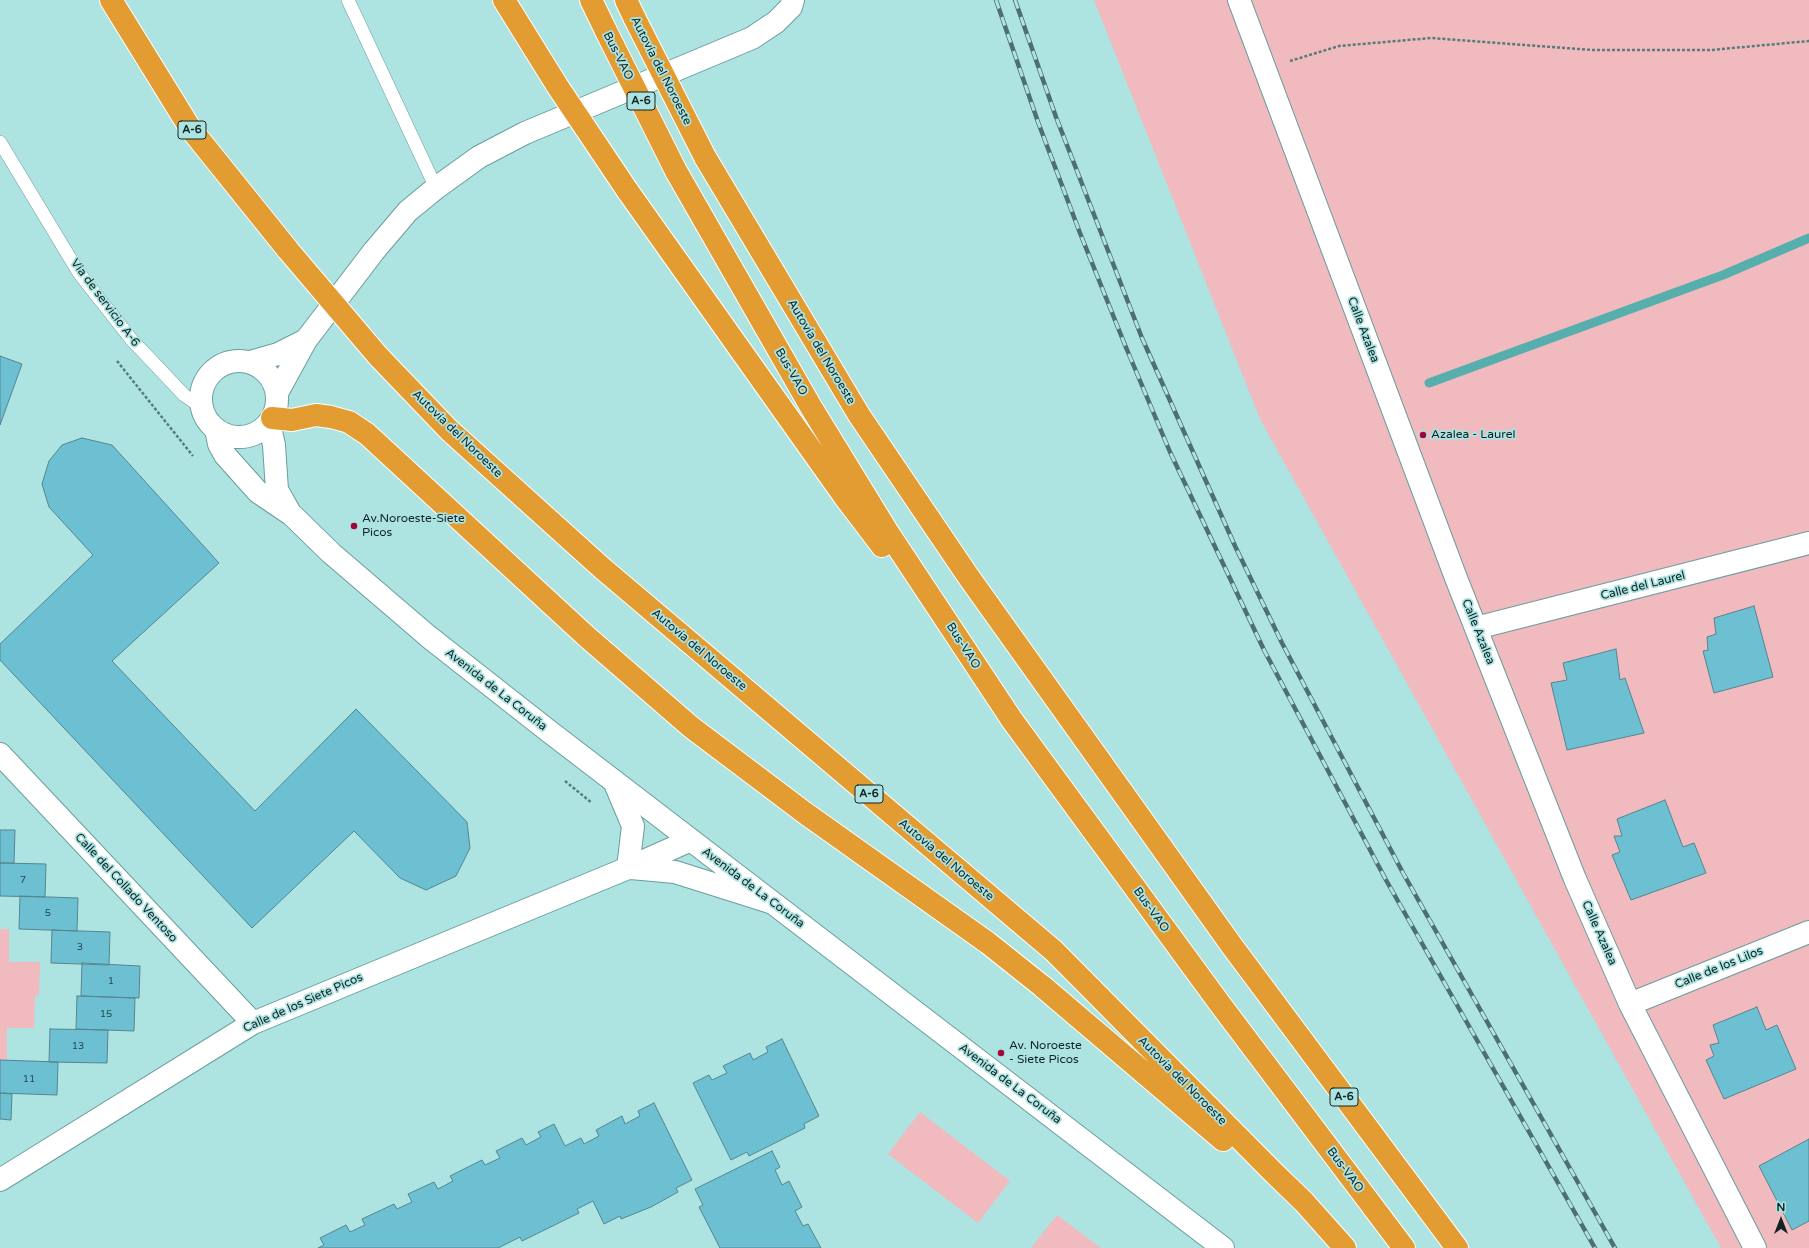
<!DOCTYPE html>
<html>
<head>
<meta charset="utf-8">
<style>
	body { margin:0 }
	#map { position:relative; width:1809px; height:1248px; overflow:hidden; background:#ade3e1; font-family:"Varela Round",sans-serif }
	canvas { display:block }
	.north { position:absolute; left:1761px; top:1200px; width:40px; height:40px; -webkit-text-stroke:3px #ade3e1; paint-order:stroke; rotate:0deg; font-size:11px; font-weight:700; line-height:16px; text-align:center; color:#0f2424 }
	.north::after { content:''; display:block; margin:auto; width:14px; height:18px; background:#0f2424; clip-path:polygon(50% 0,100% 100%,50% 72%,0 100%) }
</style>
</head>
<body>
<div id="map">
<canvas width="1809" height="1248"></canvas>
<div class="north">N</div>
</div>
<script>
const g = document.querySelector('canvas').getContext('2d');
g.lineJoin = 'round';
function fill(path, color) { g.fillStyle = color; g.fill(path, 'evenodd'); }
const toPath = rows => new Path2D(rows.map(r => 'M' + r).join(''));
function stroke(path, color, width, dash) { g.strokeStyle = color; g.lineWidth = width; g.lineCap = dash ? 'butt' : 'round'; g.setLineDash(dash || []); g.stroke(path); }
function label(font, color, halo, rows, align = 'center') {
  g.font = font + ' "Varela Round",sans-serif'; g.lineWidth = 3.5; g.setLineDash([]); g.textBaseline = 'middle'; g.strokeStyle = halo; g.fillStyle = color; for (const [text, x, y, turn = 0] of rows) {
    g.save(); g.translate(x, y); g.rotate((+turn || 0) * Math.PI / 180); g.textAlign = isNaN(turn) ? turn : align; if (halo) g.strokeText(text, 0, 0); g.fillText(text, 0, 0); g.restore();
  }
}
fill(toPath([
	[1094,0,1809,0,1809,1248,1721,1248,1260,419],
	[0,929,9,929,9,962,40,962,39,995,35,996,34,1028,7,1028,7,1061,0,1060],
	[920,1112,1010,1181,978,1223,888,1154],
	[1057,1215,1101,1248,1031,1248]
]), '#f1babe');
stroke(toPath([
	[1429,383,1723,275,1809,238]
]), '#57afad', 9);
const building = toPath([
	[0,356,22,364,0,425,0,356],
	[82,438,112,445,219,563,112,661,255,811,356,709,467,822,470,848,456,876,426,890,400,878,354,831,252,928,0,660,0,644,93,555,49,507,42,484,49,461,62,445,82,438],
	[1754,606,1773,677,1714,693,1703,651,1708,650,1707,637,1716,634,1714,618,1754,606],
	[1616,649,1620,680,1625,678,1644,733,1567,750,1551,683,1567,680,1563,663,1616,649],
	[1665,800,1683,847,1694,843,1706,873,1631,900,1612,855,1620,852,1614,836,1622,836,1617,819,1665,800],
	[0,830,15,830,14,863,0,863,0,830],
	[0,863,46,864,45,897,0,896,0,863],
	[20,896,78,898,77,931,19,929,20,896],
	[52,930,110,932,109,965,51,963,52,930],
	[82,963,140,966,139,998,81,996,82,963],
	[77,996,135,998,134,1031,76,1029,77,996],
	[1757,1007,1766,1030,1777,1025,1796,1069,1724,1099,1706,1060,1714,1056,1710,1045,1719,1043,1713,1025,1757,1007],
	[50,1029,108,1030,107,1063,49,1062,50,1029],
	[782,1039,819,1116,804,1124,805,1128,749,1156,747,1152,731,1160,693,1083,709,1075,712,1080,727,1073,723,1066,750,1053,753,1060,768,1052,766,1047,782,1039],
	[0,1060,58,1062,57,1095,0,1093,0,1060],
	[0,1093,12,1094,11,1120,0,1119,0,1093],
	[654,1103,692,1180,676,1188,678,1192,651,1207,621,1219,620,1216,604,1224,593,1201,577,1209,579,1213,522,1241,520,1237,498,1248,318,1248,324,1245,320,1238,346,1225,350,1232,365,1225,362,1219,394,1204,397,1209,412,1202,408,1194,434,1182,438,1189,453,1181,450,1176,482,1160,485,1165,500,1158,496,1151,522,1138,526,1145,541,1137,538,1132,554,1124,565,1146,581,1138,584,1144,599,1136,596,1130,622,1116,625,1124,640,1116,638,1111,654,1103],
	[1809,1139,1809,1221,1792,1230,1759,1166,1809,1139],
	[772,1151,780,1167,775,1170,782,1185,789,1181,802,1207,795,1211,803,1226,808,1224,821,1248,720,1248,699,1207,703,1205,695,1189,772,1151]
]);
fill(building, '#6dc0d2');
stroke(building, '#548590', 1);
const lane = toPath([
	[348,0,436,188],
	[0,142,79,273,131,339,184,395,203,408]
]);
const street = toPath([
	[1239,0,1456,578,1575,879,1630,1004,1755,1248],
	[1476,628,1809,543],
	[0,754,253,1023],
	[614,781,633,826,628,868],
	[631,868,675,872,770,902],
	[1630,1004,1809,932],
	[0,1180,253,1023,628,868,691,840]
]);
const secondary = toPath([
	'201 399a38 38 0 1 1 76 0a38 38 0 1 1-76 0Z',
	[250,362,278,354,306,340],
	[277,393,306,340,374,251,408,211,436,188,479,157,525,133,752,38,776,22,791,7,793,0],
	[269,423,274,445,277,490,290,513],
	[216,429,219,444,225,455,258,492,292,515,331,553,429,637,546,729,1223,1248]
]);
const highway = toPath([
	[111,0,190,128,288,250],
	[504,0,535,50],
	[591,0,606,31],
	[626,0,635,19],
	[705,157,859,415,968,576,1232,946,1457,1248],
	[676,171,811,407,887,531,1012,720,1220,1004,1404,1248],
	[627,190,844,496,882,546],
	[378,356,449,430,602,568,1054,951,1273,1172,1304,1202,1345,1248],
	[272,418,292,420,316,415,331,417,349,422,367,434,586,636,691,727,805,813,988,943,1042,986,1223,1140]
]);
stroke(lane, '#6a9e9c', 14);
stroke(street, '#6a9e9c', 24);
stroke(secondary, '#6a9e9c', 24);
stroke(highway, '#fff', 24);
stroke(toPath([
	[1290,61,1339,46,1431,38,1592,50,1711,50,1809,41],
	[117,361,193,456],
	[565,781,592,803]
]), '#587c7b', 2.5, [3, 2]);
stroke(lane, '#fff', 13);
stroke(street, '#fff', 22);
stroke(secondary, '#fff', 22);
stroke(highway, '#e29c32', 22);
const rail = toPath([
	[996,0,1038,122,1080,233,1125,345,1170,452,1264,650,1386,880,1595,1248],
	[1015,0,1056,117,1142,338,1235,546,1282,643,1403,873,1615,1248]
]);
stroke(rail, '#4d6f6f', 4.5);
stroke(rail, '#ade3e1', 3, [9]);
const highwayBridge = toPath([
	[635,19,705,157],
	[606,31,676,171],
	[535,50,558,87,627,190],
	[288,250,378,356]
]);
stroke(highwayBridge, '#fff', 24, []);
stroke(highwayBridge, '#e29c32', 22);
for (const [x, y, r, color] of [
	[1423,435,4,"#a20339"],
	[354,526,4,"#a20339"],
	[1001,1053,4,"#a20339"]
]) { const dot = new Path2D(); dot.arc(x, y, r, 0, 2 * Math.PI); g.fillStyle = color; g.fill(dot); stroke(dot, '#ade3e1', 1.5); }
label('10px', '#264b50', null, [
	["7",23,880],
	["5",48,913],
	["3",80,947],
	["1",111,981],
	["15",106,1014],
	["13",78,1046],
	["11",29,1079]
]);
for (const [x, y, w] of [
	[641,101,28],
	[192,130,28],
	[869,794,28],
	[1344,1097,28]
]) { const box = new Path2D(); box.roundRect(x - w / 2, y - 9, w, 18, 3); g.fillStyle = '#ade3e1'; g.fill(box); stroke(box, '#0f2424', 1); }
label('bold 11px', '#0f2424', null, [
	["A-6",641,101],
	["A-6",192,130],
	["A-6",869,794],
	["A-6",1344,1097]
]);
label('12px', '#0f2424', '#ade3e1', [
	["Bus-VAO",618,56,63],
	["Autovía del Noroeste",661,71,63],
	["Vía de servicio A-6",105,303,53],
	["Calle Azalea",1363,330,69],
	["Autovía del Noroeste",821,352,59],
	["Bus-VAO",791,372,60],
	["Autovía del Noroeste",457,434,44],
	["Calle del Laurel",1643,586,-14],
	["Calle Azalea",1478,632,68],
	["Bus-VAO",963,646,57],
	["Autovía del Noroeste",699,650,40],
	["Avenida de La Coruña",496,690,38],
	["Autovía del Noroeste",946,860,40],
	["Calle del Collado Ventoso",126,888,47],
	["Avenida de La Coruña",753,888,37],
	["Bus-VAO",1151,910,54],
	["Calle Azalea",1599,933,66],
	["Calle de los Lilos",1719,968,-22],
	["Calle de los Siete Picos",303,1003,-24],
	["Autovía del Noroeste",1182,1081,45],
	["Avenida de La Coruña",1010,1084,37],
	["Bus-VAO",1345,1170,53]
]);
label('12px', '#0f2424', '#ade3e1', [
	["Azalea - Laurel",1431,435],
	["Av.Noroeste-Siete",362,519],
	["Picos",362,533],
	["Av. Noroeste",1009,1046],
	["- Siete Picos",1009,1060]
], 'left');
</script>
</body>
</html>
